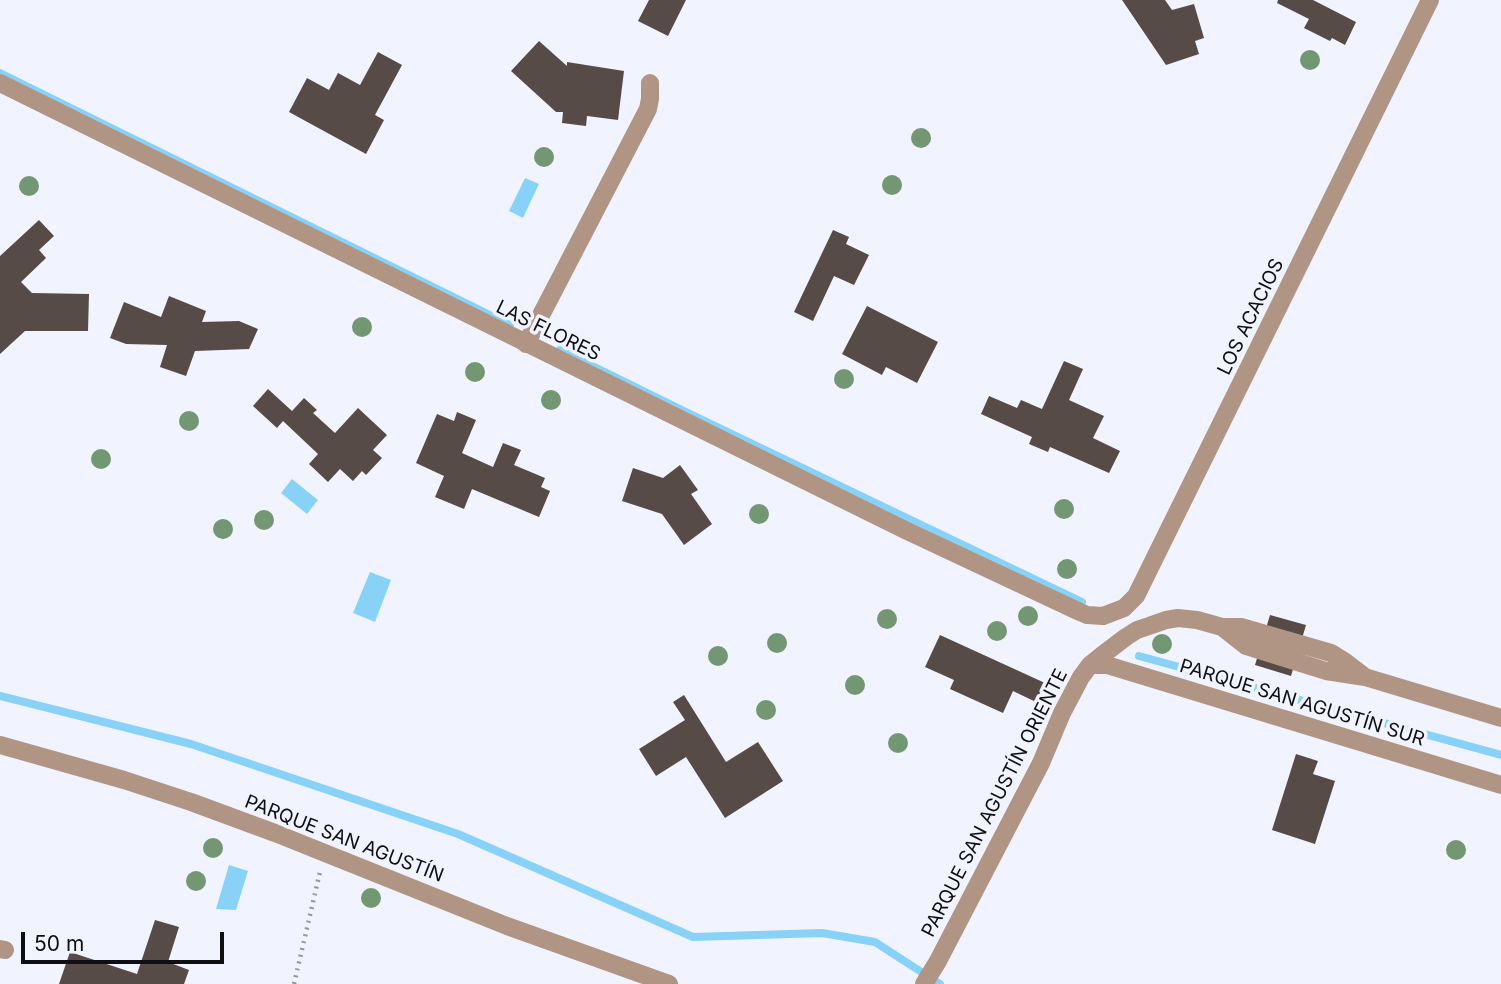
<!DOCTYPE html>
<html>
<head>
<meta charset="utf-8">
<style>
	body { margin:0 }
	#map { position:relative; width:1501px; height:984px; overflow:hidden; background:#f1f3ff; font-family:Inter,sans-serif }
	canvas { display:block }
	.scale { position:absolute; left:21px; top:932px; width:203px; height:32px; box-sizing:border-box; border:4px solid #0f0f13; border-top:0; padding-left:9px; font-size:21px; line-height:24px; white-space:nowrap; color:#0f0f13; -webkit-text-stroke:5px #f1f3ff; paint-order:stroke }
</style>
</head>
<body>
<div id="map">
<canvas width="1501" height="984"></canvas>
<div class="scale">50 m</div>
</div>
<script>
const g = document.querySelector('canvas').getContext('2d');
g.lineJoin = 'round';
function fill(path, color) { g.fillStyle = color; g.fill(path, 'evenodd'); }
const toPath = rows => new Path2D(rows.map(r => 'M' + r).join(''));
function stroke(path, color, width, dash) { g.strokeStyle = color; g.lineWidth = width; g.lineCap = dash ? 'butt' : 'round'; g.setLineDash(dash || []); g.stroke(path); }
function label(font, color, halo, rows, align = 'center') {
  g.font = font + ' Inter,sans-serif'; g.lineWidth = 7; g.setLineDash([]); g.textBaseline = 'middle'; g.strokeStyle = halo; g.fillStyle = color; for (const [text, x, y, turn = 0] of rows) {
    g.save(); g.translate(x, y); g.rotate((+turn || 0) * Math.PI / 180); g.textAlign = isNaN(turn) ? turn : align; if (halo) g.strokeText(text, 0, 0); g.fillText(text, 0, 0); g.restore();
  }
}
fill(toPath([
	[525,178,539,184,523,218,509,211],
	[292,479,318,500,307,514,281,493],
	[370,572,391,580,375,622,353,613],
	[229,865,248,871,236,910,216,909]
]), '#89d2f7');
stroke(toPath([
	[0,73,510,325],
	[560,350,688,413,1082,602],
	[1139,656,1501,755],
	[0,696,191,744,458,834,693,937,822,933,875,942,940,984]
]), '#89d2f7', 8);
fill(toPath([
	[649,0,686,0,668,36,638,21],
	[1122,0,1165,0,1172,10,1194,4,1204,38,1195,41,1199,54,1166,65],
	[1278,0,1313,0,1356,22,1345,45,1332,38,1330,41,1304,28,1309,19,1277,3],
	[539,41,567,66,567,62,624,71,618,120,587,116,586,126,562,123,563,112,556,112,511,71],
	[378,52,402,65,375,115,384,120,366,154,289,112,307,78,329,90,338,73,360,85],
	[39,220,54,236,39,250,46,258,21,282,32,293,89,294,88,331,25,331,0,354,0,256],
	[833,230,849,237,846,244,869,255,854,285,834,276,813,321,794,312],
	[169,296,206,311,202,322,239,321,258,329,249,349,195,351,186,376,160,367,167,345,126,344,110,338,124,302,161,317],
	[867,306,938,342,917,383,886,367,882,375,842,354],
	[1064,361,1083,369,1069,400,1104,416,1093,438,1120,451,1109,473,1050,447,1048,452,1029,444,1032,437,981,414,989,396,1017,408,1021,400,1042,409],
	[268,389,292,411,304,398,317,410,313,413,335,433,358,408,387,435,373,450,382,458,366,475,362,471,353,481,340,469,328,482,309,464,318,454,283,421,277,428,253,406],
	[457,412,476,420,462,453,493,467,503,443,521,450,514,465,545,478,541,487,550,491,539,517,472,489,464,509,435,497,444,476,416,463,437,414,454,421],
	[680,465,698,490,691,494,712,524,684,545,662,514,622,501,633,468,663,478],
	[1270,615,1306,625,1291,676,1255,665],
	[940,635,1045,683,1036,702,1013,691,1003,713,950,689,954,680,925,667],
	[684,695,726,762,758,742,783,781,725,818,686,757,656,776,639,749,685,720,673,702],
	[1296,754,1318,761,1313,774,1335,781,1315,844,1272,830],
	[155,920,179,927,168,962,189,970,184,984,59,984,70,952,137,974]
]), '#564b47');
stroke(toPath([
	[294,984,320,872]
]), '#9697a0', 4.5, [2, 5]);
stroke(toPath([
	[0,83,905,530,1080,612,1087,615,1103,616,1124,608,1136,596,1430,0],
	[526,344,648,109,650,99,650,83],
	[1222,627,1246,646,1326,671,1365,677,1501,718],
	[1090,665,1107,665,1501,785],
	[0,745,124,780,191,802,275,833,507,926,669,984],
	[0,949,5,950],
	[924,984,938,961,1041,763,1062,713,1081,677,1090,665,1101,656,1126,637,1137,630,1149,626,1166,620,1178,618,1197,620,1222,627,1241,627,1331,653,1344,661,1365,677]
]), '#b09584', 18);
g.fillStyle = '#749773';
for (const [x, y] of [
	[1310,60],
	[921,138],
	[544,157],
	[892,185],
	[29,186],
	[362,327],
	[475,372],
	[844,379],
	[551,400],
	[189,421],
	[101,459],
	[1064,509],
	[759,514],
	[264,520],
	[223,529],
	[1067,569],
	[1028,616],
	[887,619],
	[997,631],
	[777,643],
	[1162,644],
	[718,656],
	[855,685],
	[766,710],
	[898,743],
	[213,848],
	[1456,850],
	[196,881],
	[371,898]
]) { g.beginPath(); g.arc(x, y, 10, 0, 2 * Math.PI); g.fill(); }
label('19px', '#0f0f13', '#f1f3ff', [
	["LOS ACACIOS",1251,317,-64],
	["LAS FLORES",548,331,26],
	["PARQUE SAN AGUSTÍN SUR",1302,703,17],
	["PARQUE SAN AGUSTÍN ORIENTE",995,803,-63],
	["PARQUE SAN AGUSTÍN",344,839,21]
]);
</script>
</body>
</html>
